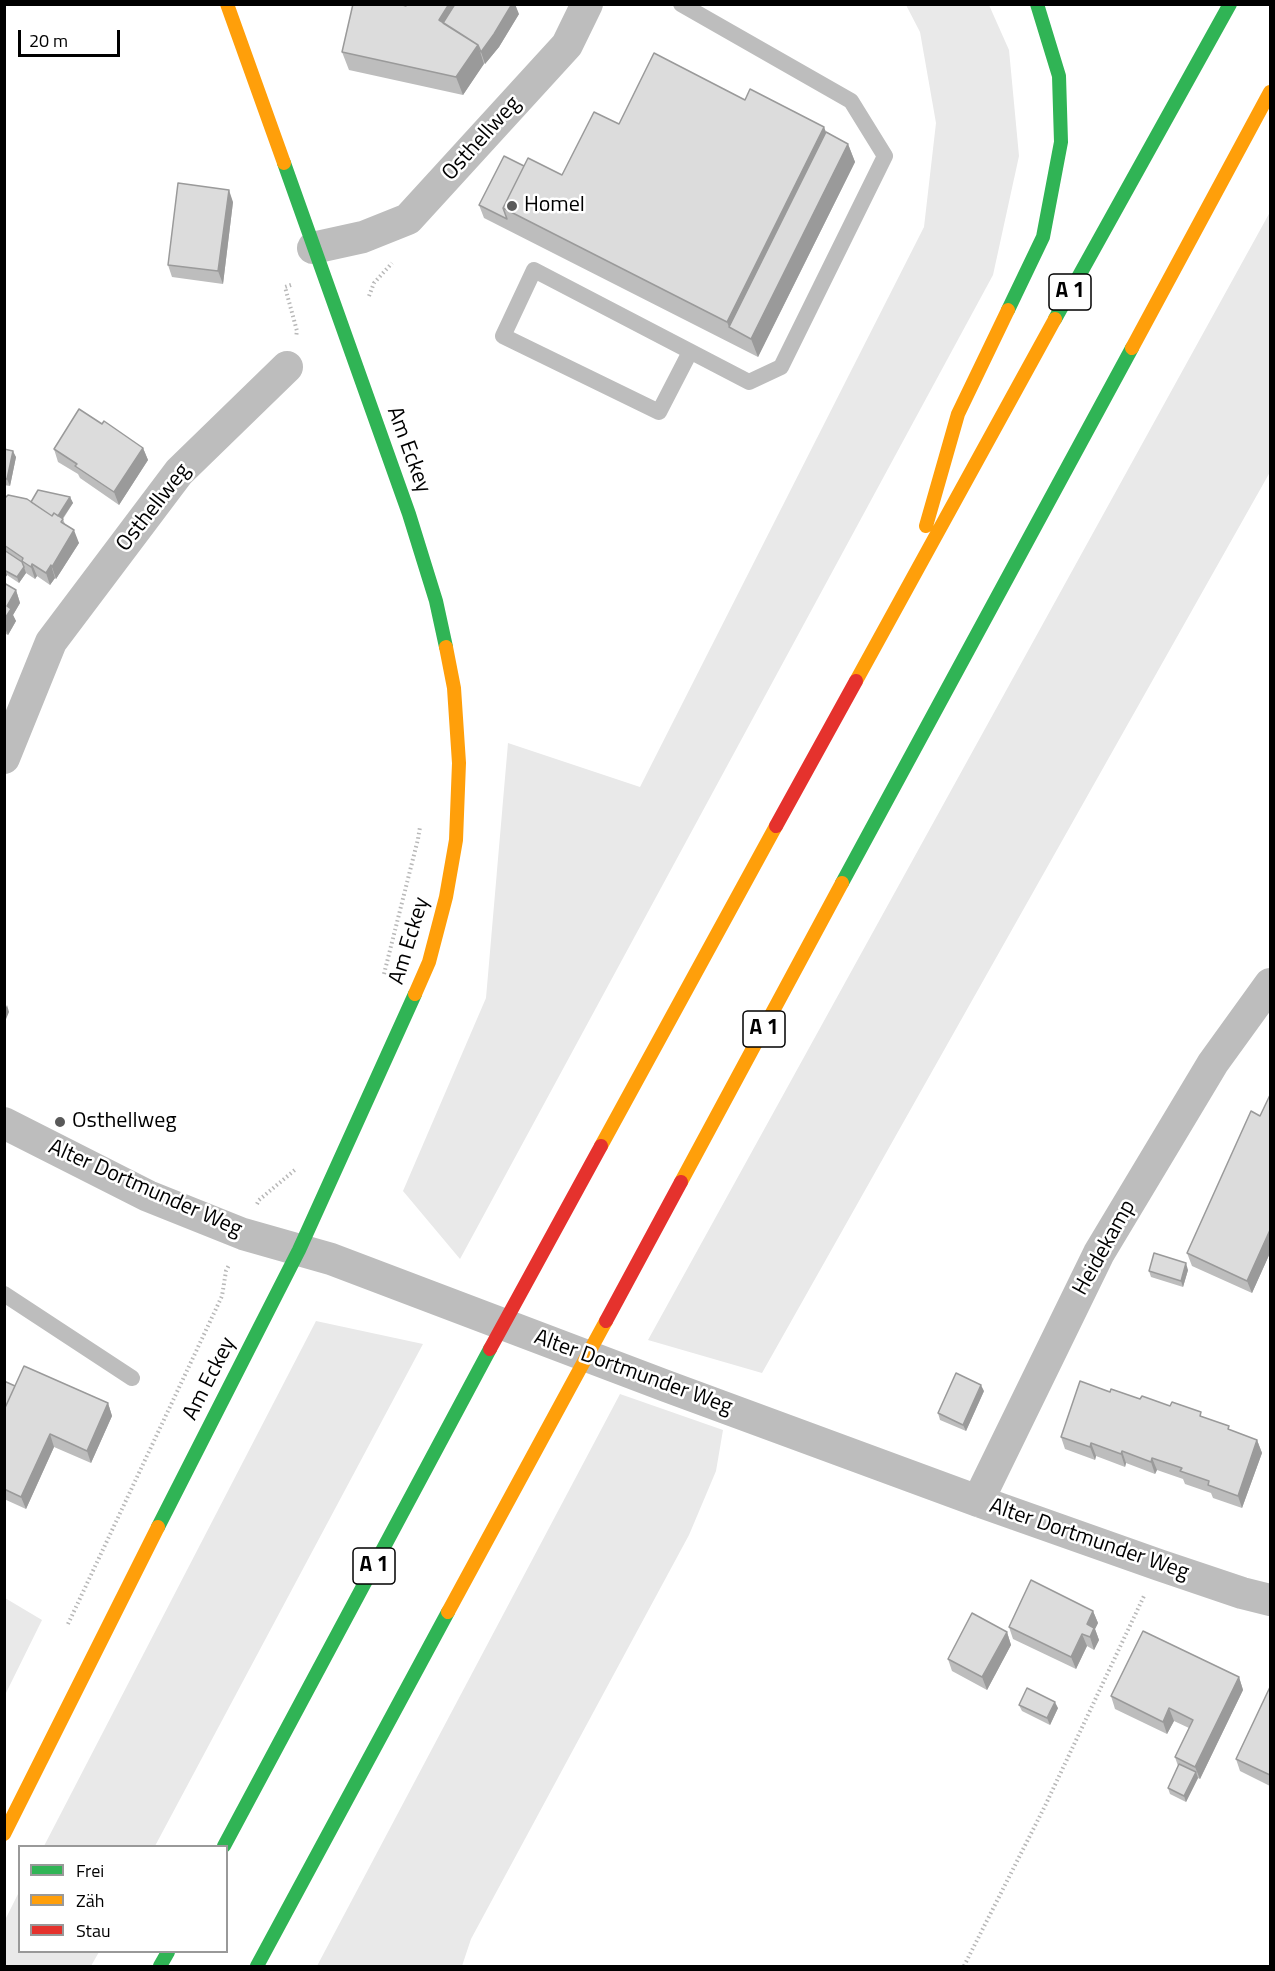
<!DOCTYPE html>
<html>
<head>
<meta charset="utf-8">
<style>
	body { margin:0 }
	#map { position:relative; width:1275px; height:1971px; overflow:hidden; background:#fff; font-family:"Titillium Web",sans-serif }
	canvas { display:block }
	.frame { position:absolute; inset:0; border:6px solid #000; pointer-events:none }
	.legend { position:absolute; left:18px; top:1845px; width:210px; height:108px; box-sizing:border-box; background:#fff; border:2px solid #999; margin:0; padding:8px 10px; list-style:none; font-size:18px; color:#000 }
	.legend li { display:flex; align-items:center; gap:12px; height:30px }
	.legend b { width:30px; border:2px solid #999 }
	.scale { position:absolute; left:18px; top:30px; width:102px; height:27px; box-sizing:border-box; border:3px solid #000; border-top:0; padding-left:8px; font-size:18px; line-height:21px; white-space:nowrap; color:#000; -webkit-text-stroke:4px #fff; paint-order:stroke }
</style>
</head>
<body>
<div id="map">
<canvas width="1275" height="1971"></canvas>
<div class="frame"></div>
<ul class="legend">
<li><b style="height:8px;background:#30b455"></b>Frei</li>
<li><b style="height:8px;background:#ff9f0a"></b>Zäh</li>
<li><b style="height:8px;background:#e5322d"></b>Stau</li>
</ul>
<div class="scale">20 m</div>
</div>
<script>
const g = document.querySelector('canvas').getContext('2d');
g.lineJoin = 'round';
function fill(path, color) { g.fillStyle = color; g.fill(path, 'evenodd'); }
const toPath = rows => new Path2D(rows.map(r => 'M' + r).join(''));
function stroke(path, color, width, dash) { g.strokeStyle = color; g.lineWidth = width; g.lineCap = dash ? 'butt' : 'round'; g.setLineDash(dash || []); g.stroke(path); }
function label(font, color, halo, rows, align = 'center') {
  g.font = font + ' "Titillium Web",sans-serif'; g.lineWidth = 5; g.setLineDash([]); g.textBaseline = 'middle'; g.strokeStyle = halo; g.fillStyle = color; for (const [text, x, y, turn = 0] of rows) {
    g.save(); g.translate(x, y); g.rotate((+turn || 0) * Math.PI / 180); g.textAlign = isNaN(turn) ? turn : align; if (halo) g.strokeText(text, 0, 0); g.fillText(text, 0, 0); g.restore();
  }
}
fill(toPath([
	[906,5,989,5,1009,50,1019,156,993,275,460,1259,403,1191,486,998,508,743,640,787,924,227,936,123,920,32],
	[1270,212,1270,472,762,1373,648,1340],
	[316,1321,423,1344,155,1846,44,1846],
	[620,1394,723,1430,716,1471,689,1535,471,1939,462,1966,317,1966],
	[5,1598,42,1620,5,1695],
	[19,1892,20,1952,99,1952,91,1966,5,1966,5,1920]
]), '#e9e9e9');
stroke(toPath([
	[291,285,285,287,297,331,296,337],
	[369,296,374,283,392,263],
	[384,974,418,839,420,827],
	[257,1204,259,1200,296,1169],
	[68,1624,207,1328,222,1296,226,1271,229,1265],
	[964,1966,1045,1806,1144,1596]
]), '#b8b8b8', 4, [1.5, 3]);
stroke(toPath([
	[681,4,851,101,885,156,781,367,749,382,534,270,503,336,659,412,690,352],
	[4,1294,132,1378]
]), '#bdbdbd', 16);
stroke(toPath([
	[313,248,363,237,408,219,567,45,587,4],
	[4,758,51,642,179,472,287,367],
	[4,1123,148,1196,243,1234,331,1259,666,1386,978,1501,1159,1565,1242,1593,1270,1600],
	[978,1501,1099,1253,1213,1063,1270,984]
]), '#bdbdbd', 32);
stroke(toPath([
	[284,163,409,514,436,601,446,647],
	[1008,310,1043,237,1061,142,1059,76,1037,4],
	[1055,319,1230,4],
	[842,883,1132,348],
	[158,1527,299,1250,415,994],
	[224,1846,490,1349],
	[160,1966,168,1952],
	[257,1966,448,1612]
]), '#30b455', 14);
stroke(toPath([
	[227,4,284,163],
	[1132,348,1270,92],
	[926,526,958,414,1008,310],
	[856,681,1055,319],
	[415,994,429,962,446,897,456,840,459,763,454,688,446,647],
	[601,1146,776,826],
	[681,1182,842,883],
	[448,1612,606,1321],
	[4,1834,158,1527]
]), '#ff9f0a', 14);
stroke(toPath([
	[776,826,856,681],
	[606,1321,681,1182],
	[490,1349,601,1146]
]), '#e5322d', 14);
fill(toPath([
	[406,6,519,14,499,47,485,64,484,63,463,95,349,70,342,52],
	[745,100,824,127,826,132,848,144,855,162,758,357,484,218,479,205,524,166,562,175,619,124],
	[233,202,223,284,172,277,168,265],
	[102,424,143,448,148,460,119,505,80,478,78,474,58,462,54,449],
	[4,449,16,457,10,486,4,485],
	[70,497,73,503,63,519,65,524,79,543,56,579,55,578,50,585,37,576,35,579,26,573,19,583,7,575,4,580,4,499,31,502],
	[4,583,16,590,20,603,13,615,16,621,8,635,4,633],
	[1270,1095,1270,1253,1252,1293,1192,1266,1187,1253,1260,1116],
	[1188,1270,1183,1287,1151,1277,1149,1271],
	[4,1381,15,1386,108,1403,112,1416,91,1463,54,1447,26,1509,4,1499],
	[984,1391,966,1431,940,1420,938,1413],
	[1140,1399,1203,1417,1230,1430,1257,1440,1262,1453,1242,1508,1213,1498,1211,1493,1185,1484,1183,1479,1157,1470,1155,1474,1126,1463,1125,1467,1096,1456,1095,1460,1065,1449,1061,1437],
	[1093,1611,1098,1623,1095,1629,1099,1640,1094,1650,1087,1646,1076,1669,1013,1639,1009,1627],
	[1007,1632,1011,1645,987,1690,952,1671,948,1659],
	[1239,1677,1243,1690,1200,1779,1198,1778,1186,1802,1170,1794,1168,1788,1178,1766,1175,1757,1189,1728,1174,1721,1167,1734,1115,1709,1111,1696],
	[1270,1687,1270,1786,1240,1771,1236,1759],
	[1019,1705,1058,1708,1050,1725,1022,1711]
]), '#bdbdbd');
fill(toPath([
	[449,4,463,4,450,32,439,20],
	[512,4,515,4,519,14,499,47,485,64,481,52],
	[478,45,484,64,463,95,456,77],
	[824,127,832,150,729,327,727,322],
	[848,144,855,162,758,357,751,339],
	[229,190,233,202,223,284,218,271],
	[143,448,148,460,119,505,114,492],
	[13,451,16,457,10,486,7,479],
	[70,497,73,503,56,528,54,522],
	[74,530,79,543,56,579,52,567],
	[32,564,37,576,35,579,31,567],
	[51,565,55,578,50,585,46,573],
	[24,567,26,573,19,583,17,577],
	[5,569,7,575,4,580,4,570],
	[16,590,20,603,13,615,16,621,8,635,4,626,7,606],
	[7,1005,9,1012,4,1024,4,1012],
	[1270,1230,1270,1253,1252,1293,1247,1281],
	[1186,1263,1188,1270,1183,1287,1181,1281],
	[981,1385,984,1391,966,1431,963,1425],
	[108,1403,112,1416,91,1463,87,1451],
	[50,1434,54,1447,26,1509,21,1497],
	[1257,1440,1262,1453,1242,1508,1238,1496],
	[1091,1443,1096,1456,1095,1460,1090,1447],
	[1122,1451,1126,1463,1125,1467,1121,1454],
	[1152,1458,1157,1470,1155,1474,1151,1462],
	[1093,1611,1098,1623,1095,1629,1099,1640,1094,1650,1090,1637,1087,1624],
	[1007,1632,1011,1645,987,1690,982,1677],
	[1082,1634,1087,1646,1076,1669,1071,1657],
	[1239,1677,1243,1690,1200,1779,1195,1767],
	[1055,1702,1058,1708,1050,1725,1047,1718],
	[1169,1708,1174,1721,1167,1734,1163,1722],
	[1196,1772,1198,1778,1186,1802,1184,1796]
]), '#9a9a9a');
const building = toPath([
	[353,4,399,4,406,6,407,4,449,4,439,20,478,45,456,77,342,52,353,4],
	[455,4,512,4,494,34,481,52,478,45,443,23,455,4],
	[654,53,745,100,750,89,824,127,727,322,503,208,528,158,562,175,594,112,619,124,654,53],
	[826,132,848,144,751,339,729,327,826,132],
	[504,156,524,166,503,208,507,219,479,205,504,156],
	[178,183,229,190,218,271,168,265,178,183],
	[79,409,102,424,104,421,143,448,114,492,75,466,77,464,54,449,79,409],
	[4,449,13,451,7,479,4,479,4,449],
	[38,490,70,497,58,516,54,513,52,516,31,502,38,490],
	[8,495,27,499,52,516,54,513,63,519,61,522,74,530,52,567,51,565,46,573,32,564,31,567,22,561,23,558,4,545,4,499,8,495],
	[4,550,22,562,24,567,17,577,4,570,4,550],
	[4,583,16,590,7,606,11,609,4,620,4,583],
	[1270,1095,1270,1230,1247,1281,1187,1253,1251,1111,1260,1116,1270,1095],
	[1154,1253,1186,1263,1181,1281,1149,1271,1154,1253],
	[24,1366,108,1403,87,1451,50,1434,21,1497,4,1489,4,1410,24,1366],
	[956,1373,981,1385,963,1425,938,1413,956,1373],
	[4,1381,15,1386,4,1410,4,1381],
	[1080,1381,1110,1392,1111,1389,1140,1399,1142,1396,1170,1406,1172,1402,1201,1412,1200,1416,1229,1426,1228,1429,1257,1440,1238,1496,1208,1485,1209,1481,1180,1471,1182,1468,1152,1458,1151,1462,1122,1451,1121,1454,1091,1443,1090,1447,1061,1437,1080,1381],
	[1031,1580,1093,1611,1087,1624,1094,1628,1090,1637,1082,1634,1071,1657,1009,1627,1031,1580],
	[972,1613,1007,1632,982,1677,948,1659,972,1613],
	[1143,1631,1239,1677,1195,1767,1175,1757,1193,1720,1169,1708,1163,1722,1111,1696,1143,1631],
	[1270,1687,1270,1775,1236,1759,1270,1687],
	[1027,1688,1055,1702,1047,1718,1019,1705,1027,1688],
	[1179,1764,1196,1772,1184,1796,1168,1788,1179,1764]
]);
fill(building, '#dcdcdc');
stroke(building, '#9a9a9a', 1.5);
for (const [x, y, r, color] of [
	[512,206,6,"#595959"],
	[60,1122,6,"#595959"]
]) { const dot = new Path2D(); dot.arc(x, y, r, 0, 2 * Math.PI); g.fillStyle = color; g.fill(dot); stroke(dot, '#fff', 2); }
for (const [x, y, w] of [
	[1070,292,42],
	[764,1029,42],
	[374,1566,42]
]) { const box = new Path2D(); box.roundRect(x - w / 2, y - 18, w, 36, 4.5); g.fillStyle = '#fff'; g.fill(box); stroke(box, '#000', 1.5); }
label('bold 21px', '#000', null, [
	["A 1",1070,292],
	["A 1",764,1029],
	["A 1",374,1566]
]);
label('22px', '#000', '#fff', [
	["Osthellweg",482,139,-48],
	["Am Eckey",408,450,70],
	["Osthellweg",154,508,-52],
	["Am Eckey",410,941,-73],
	["Alter Dortmunder Weg",145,1189,24],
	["Heidekamp",1105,1248,-61],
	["Alter Dortmunder Weg",633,1373,20],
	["Am Eckey",210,1379,-63],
	["Alter Dortmunder Weg",1089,1540,19]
]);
label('22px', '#000', '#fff', [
	["Homel",524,206],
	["Osthellweg",72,1122]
], 'left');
</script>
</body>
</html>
